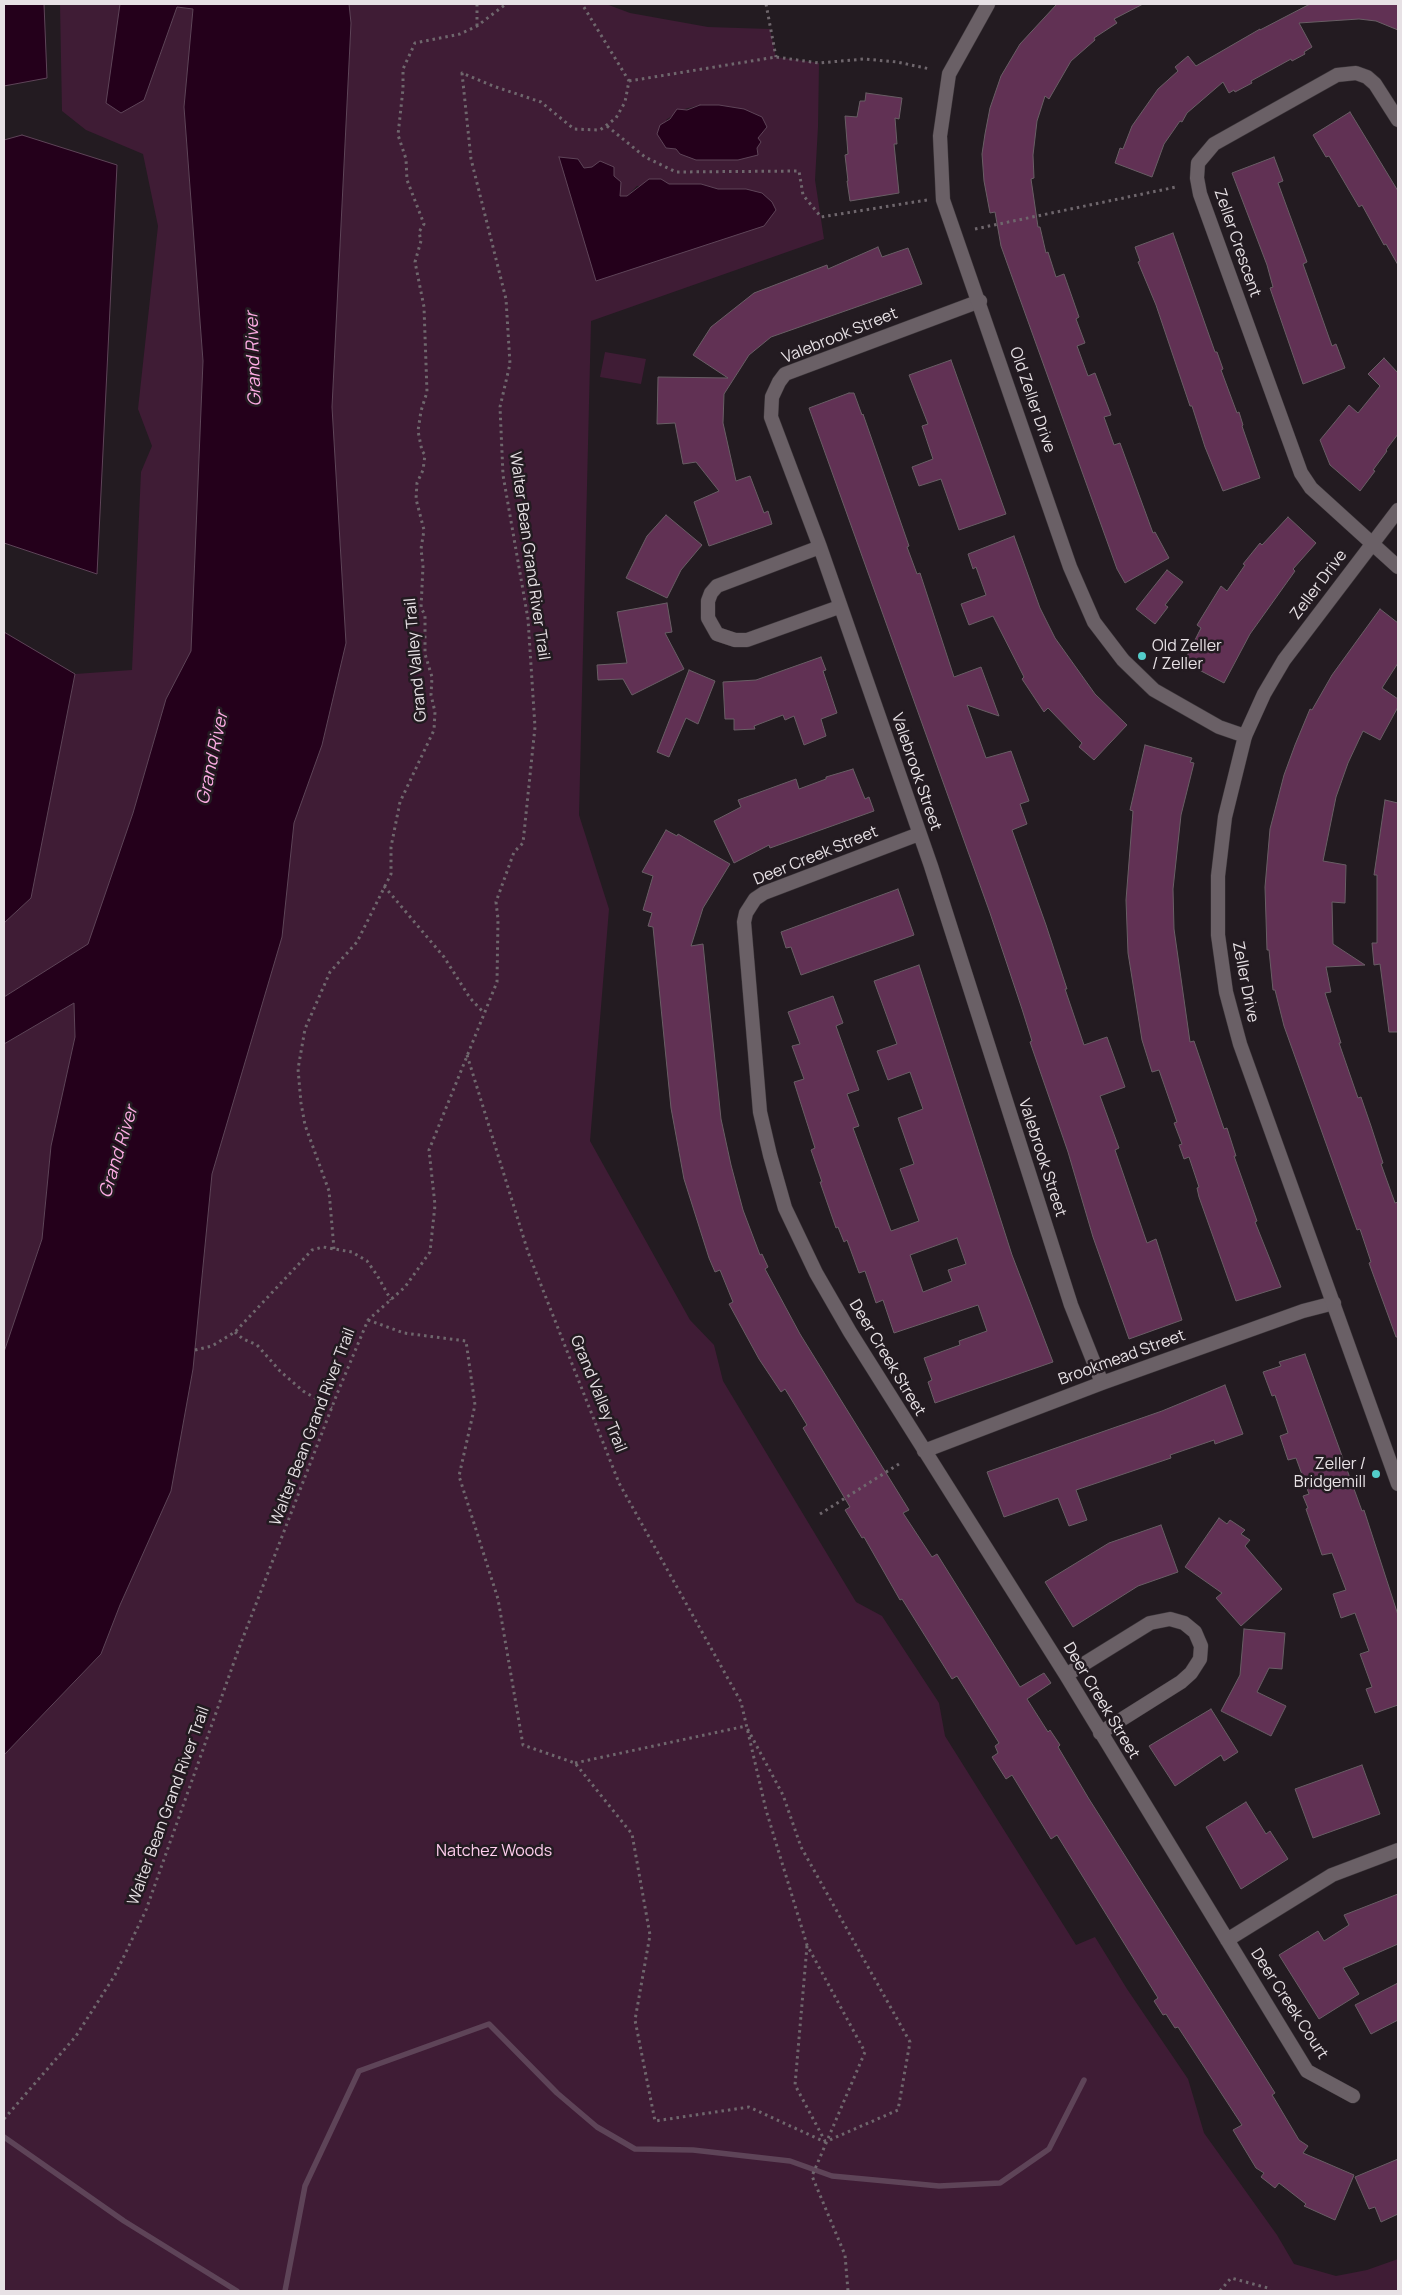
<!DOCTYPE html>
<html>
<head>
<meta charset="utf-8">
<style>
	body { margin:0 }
	#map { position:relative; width:1402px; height:2295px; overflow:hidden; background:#231b21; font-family:Manrope,sans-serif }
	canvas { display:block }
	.frame { position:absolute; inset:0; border:5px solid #e7e1e5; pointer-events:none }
</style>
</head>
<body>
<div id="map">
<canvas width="1402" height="2295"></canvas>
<div class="frame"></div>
</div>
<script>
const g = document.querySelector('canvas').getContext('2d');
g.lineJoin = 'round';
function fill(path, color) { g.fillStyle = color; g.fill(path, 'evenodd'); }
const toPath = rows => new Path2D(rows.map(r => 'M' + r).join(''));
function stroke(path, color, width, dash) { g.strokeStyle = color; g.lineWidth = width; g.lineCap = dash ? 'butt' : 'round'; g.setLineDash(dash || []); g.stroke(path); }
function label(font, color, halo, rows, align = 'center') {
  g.font = font + ' Manrope,sans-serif'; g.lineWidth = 5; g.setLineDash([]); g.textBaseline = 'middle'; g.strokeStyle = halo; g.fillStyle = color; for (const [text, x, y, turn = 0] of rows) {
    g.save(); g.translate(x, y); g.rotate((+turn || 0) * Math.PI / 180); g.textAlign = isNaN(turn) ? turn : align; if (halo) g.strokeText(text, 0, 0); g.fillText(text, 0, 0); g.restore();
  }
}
fill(toPath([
	[60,4,120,4,144,100,177,7,193,9,184,107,203,361,191,651,166,699,133,813,88,945,4,997,4,923,31,898,75,674,132,670,141,472,152,446,138,409,158,226,143,154,86,130,62,111],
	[349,4,606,4,630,13,708,27,770,29,776,57,819,63,818,127,815,180,824,239,591,321,579,815,609,909,590,1141,690,1320,714,1345,723,1381,856,1602,882,1616,939,1703,945,1736,1076,1945,1095,1937,1127,1989,1188,2079,1204,2133,1277,2235,1294,2264,1336,2276,1367,2270,1398,2259,1398,2291,4,2291,4,1755,101,1654,120,1605,171,1491,193,1369,212,1174,282,937,294,823,322,745,346,643,332,407,351,23],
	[700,105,757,148,758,155,680,154,676,149,666,148,666,120,681,110],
	[578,159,584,168,593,167,620,189,620,196,627,196,637,186,669,184,701,184,718,189,746,189,596,281],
	[605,352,646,359,641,384,600,377],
	[74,1003,75,1037,51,1146,42,1239,4,1352,4,1044]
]), '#3f1c35');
const water = toPath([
	[4,4,44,4,47,78,4,86,4,4],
	[120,4,349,4,351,23,332,407,346,643,322,745,294,823,282,937,212,1174,193,1369,171,1491,120,1605,101,1654,4,1755,4,1352,42,1239,51,1146,75,1037,74,1003,4,1044,4,997,88,944,133,813,166,699,191,651,203,361,184,107,193,9,177,7,144,100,121,113,106,103,120,4],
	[700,105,719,105,744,109,762,117,767,127,758,138,761,142,757,148,758,155,738,160,696,160,680,154,676,149,666,148,657,134,660,125,670,119,677,109,687,110,700,105],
	[22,135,117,165,97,574,4,543,4,140,22,135],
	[559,157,578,159,584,168,592,167,600,161,614,167,614,176,621,182,620,196,627,196,649,179,661,179,669,184,701,184,718,189,746,189,762,193,772,202,776,210,764,226,596,281,559,157],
	[4,632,75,674,31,898,4,923,4,632]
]);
fill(water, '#24001b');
stroke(water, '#5e4458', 1);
stroke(toPath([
	[4,2137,124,2221,237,2291],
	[285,2291,305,2186,359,2071,489,2024,557,2093,597,2127,635,2149,693,2150,790,2161,832,2176,939,2186,1000,2183,1049,2149,1084,2080]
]), '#5e4458', 5.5);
const building = toPath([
	[1057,4,1143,4,1114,19,1117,23,1094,38,1095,40,1071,61,1049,99,1045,96,1037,121,1033,155,1034,178,1031,179,1038,227,1040,227,1046,253,1048,252,1056,277,1064,274,1079,317,1076,319,1085,343,1077,346,1088,376,1095,373,1111,415,1104,417,1114,445,1120,443,1153,533,1155,532,1169,558,1125,583,1117,569,1103,530,1016,288,1001,246,995,212,990,213,984,181,982,154,985,134,990,108,1001,76,1020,44,1057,4],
	[1310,4,1398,4,1398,30,1376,21,1359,19,1299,23,1312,47,1304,52,1305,54,1292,61,1291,59,1251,81,1252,83,1235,92,1234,90,1229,93,1223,82,1187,113,1182,122,1180,121,1164,144,1152,177,1115,163,1120,148,1123,149,1132,126,1158,89,1178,71,1175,67,1188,56,1196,66,1260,29,1260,30,1310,4],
	[866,93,902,98,899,119,895,118,897,144,894,144,899,193,850,201,847,181,848,181,845,155,848,154,845,116,857,117,860,101,865,101,866,93],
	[1350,112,1398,191,1398,265,1386,244,1384,245,1362,205,1359,207,1329,156,1326,157,1313,135,1350,112],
	[1274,157,1283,181,1278,183,1307,262,1303,264,1332,346,1336,344,1345,368,1303,384,1270,288,1273,287,1267,265,1232,173,1274,157],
	[1173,233,1215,352,1217,352,1223,369,1221,370,1237,413,1239,412,1243,425,1242,426,1260,478,1223,491,1205,447,1192,406,1190,406,1156,305,1138,262,1140,261,1135,247,1173,233],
	[878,247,882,257,908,248,922,284,771,337,749,355,724,394,723,423,736,481,750,476,764,513,768,511,772,524,709,546,694,502,719,491,696,462,683,464,675,423,657,424,658,377,728,378,693,355,711,327,754,293,827,265,828,269,878,247],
	[1384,358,1398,373,1398,434,1386,450,1387,451,1373,470,1375,471,1360,491,1330,465,1320,440,1349,405,1358,413,1380,386,1368,374,1384,358],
	[951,360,1006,514,959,530,941,479,919,486,912,467,933,459,922,426,928,424,909,375,951,360],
	[849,393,854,393,862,415,863,414,909,546,907,547,917,574,920,573,954,677,981,667,999,716,967,705,986,758,1011,751,1029,801,1020,804,1027,824,1012,830,1046,925,1067,989,1065,989,1084,1045,1107,1037,1125,1087,1100,1096,1119,1148,1115,1150,1147,1243,1156,1239,1182,1320,1129,1339,1093,1237,1068,1152,1030,1042,1032,1041,1022,1009,990,913,809,408,849,393],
	[666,515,702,545,681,570,667,598,626,578,647,536,666,515],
	[1288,517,1316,543,1293,569,1295,571,1250,634,1224,683,1184,662,1201,628,1197,625,1221,586,1227,591,1245,565,1243,564,1260,543,1262,545,1288,517],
	[1014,536,1040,608,1055,638,1095,694,1127,725,1094,760,1079,747,1082,743,1048,708,1044,712,1022,679,1024,677,993,616,969,625,961,604,986,595,976,567,973,569,968,554,1014,536],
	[1167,570,1183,582,1165,605,1168,607,1155,624,1136,609,1167,570],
	[667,603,672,632,665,633,684,669,632,695,623,679,598,680,597,665,627,663,617,612,667,603],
	[1380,609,1398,623,1398,663,1382,688,1398,699,1398,707,1380,740,1363,731,1348,763,1336,797,1323,861,1346,865,1345,903,1332,902,1333,944,1365,965,1326,967,1331,992,1325,993,1341,1043,1339,1043,1358,1098,1361,1097,1371,1126,1383,1163,1381,1164,1395,1203,1398,1202,1398,1337,1396,1337,1369,1263,1371,1262,1360,1229,1357,1230,1284,1026,1275,990,1273,990,1269,950,1267,950,1265,887,1270,829,1284,775,1295,745,1310,709,1312,710,1332,675,1380,609],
	[821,657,826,670,823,671,837,713,821,719,826,736,804,745,794,716,785,720,783,715,754,726,755,729,734,730,734,719,725,719,723,682,756,680,821,657],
	[689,670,715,681,698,724,686,718,669,757,657,752,689,670],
	[1145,745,1192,758,1190,762,1194,763,1181,815,1173,889,1174,929,1190,1042,1194,1041,1224,1129,1227,1128,1236,1156,1234,1156,1257,1221,1255,1222,1281,1287,1236,1301,1199,1197,1197,1188,1199,1187,1189,1157,1184,1159,1179,1145,1182,1144,1174,1123,1177,1122,1159,1070,1152,1072,1142,1040,1128,953,1126,900,1133,811,1130,810,1145,745],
	[853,769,865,799,869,797,874,811,770,848,769,845,734,863,714,821,741,807,738,800,796,779,799,789,826,779,826,777,853,769],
	[1385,800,1398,803,1398,1032,1389,1032,1380,964,1374,965,1372,943,1377,943,1377,875,1374,875,1385,800],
	[666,830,677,836,678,834,730,864,703,908,691,946,703,944,721,1119,731,1165,743,1210,760,1255,762,1254,768,1267,765,1269,800,1334,909,1510,903,1513,932,1557,937,1554,1020,1687,1044,1673,1051,1683,1027,1699,1048,1732,1050,1730,1060,1745,1058,1747,1089,1799,1275,2093,1272,2095,1274,2098,1299,2140,1308,2146,1303,2153,1354,2175,1335,2220,1304,2206,1306,2204,1279,2183,1275,2188,1261,2177,1264,2173,1256,2168,1233,2130,1242,2125,1178,2027,1175,2028,1166,2014,1163,2015,1154,2001,1158,1998,1057,1835,1051,1839,1012,1775,1006,1779,992,1757,998,1753,995,1746,999,1743,957,1676,952,1679,902,1599,900,1600,864,1537,862,1538,845,1510,850,1507,803,1428,807,1425,785,1389,781,1392,759,1359,729,1304,733,1302,720,1270,715,1272,709,1258,684,1179,671,1108,653,927,648,926,652,913,643,910,653,876,642,872,666,830],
	[898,889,914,935,801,975,791,947,786,948,781,932,898,889],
	[919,965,1012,1255,1053,1362,935,1403,928,1382,932,1380,924,1358,960,1345,959,1341,987,1331,978,1305,894,1333,883,1300,876,1303,865,1271,859,1273,847,1240,844,1242,838,1227,836,1228,820,1182,822,1182,811,1150,815,1148,794,1082,804,1079,792,1046,800,1044,788,1012,833,996,843,1023,836,1026,859,1090,847,1094,859,1126,853,1128,891,1231,919,1221,900,1169,914,1164,898,1118,923,1109,910,1072,888,1080,877,1051,897,1044,874,981,919,965],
	[957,1238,966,1264,948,1270,952,1281,923,1292,910,1255,957,1238],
	[1305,1354,1362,1511,1364,1510,1398,1615,1398,1705,1375,1713,1366,1689,1372,1687,1360,1654,1369,1651,1355,1613,1341,1618,1333,1594,1346,1590,1332,1553,1322,1555,1306,1509,1308,1508,1303,1496,1309,1494,1296,1458,1288,1460,1280,1436,1288,1433,1275,1395,1272,1396,1263,1372,1281,1366,1279,1362,1305,1354],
	[1225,1385,1243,1434,1215,1444,1214,1440,1170,1455,1171,1458,1076,1490,1087,1520,1069,1526,1058,1498,1004,1517,987,1472,1162,1411,1225,1385],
	[1219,1518,1227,1524,1230,1520,1245,1530,1241,1534,1250,1540,1245,1546,1282,1589,1241,1626,1216,1598,1222,1593,1185,1567,1219,1518],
	[1161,1525,1178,1572,1138,1586,1073,1627,1045,1582,1109,1543,1161,1525],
	[1244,1629,1285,1633,1282,1669,1269,1668,1257,1692,1286,1706,1271,1736,1221,1711,1240,1675,1244,1629],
	[1211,1709,1238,1752,1224,1761,1221,1755,1175,1786,1149,1746,1211,1709],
	[1362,1765,1380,1814,1313,1838,1295,1789,1362,1765],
	[1246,1802,1266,1834,1270,1831,1288,1859,1241,1889,1206,1827,1246,1802],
	[1398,1894,1398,1944,1343,1968,1359,1994,1319,2019,1279,1955,1318,1931,1324,1941,1349,1925,1344,1915,1398,1894],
	[1398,1983,1398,2020,1371,2034,1355,2005,1398,1983],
	[1398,2159,1398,2214,1381,2222,1375,2207,1369,2209,1355,2177,1398,2159]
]);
fill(building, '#613154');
stroke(building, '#695e65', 1);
const minor = toPath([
	[1398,120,1375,84,1367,77,1356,73,1337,75,1214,144,1198,163,1197,178,1200,194,1301,473,1311,488,1398,567],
	[980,301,785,374,779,382,772,397,771,417,820,547,931,866,1071,1305,1102,1383],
	[820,547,717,586,711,593,708,601,708,618,717,634,735,640,747,640,839,607],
	[1245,736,1264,694,1284,660,1398,510],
	[919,834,764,893,755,899,746,913,744,922,760,1112,770,1155,785,1208,816,1273,850,1332,1066,1675,1307,2071,1353,2096],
	[924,1451,1102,1383,1303,1311,1334,1303],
	[1066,1675,1150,1623,1170,1619,1184,1623,1195,1632,1201,1646,1200,1659,1191,1673,1181,1682,1100,1733],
	[1227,1940,1332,1875,1398,1850]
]);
const tertiary = toPath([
	[988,4,949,74,940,136,943,200,1070,567,1094,622,1123,660,1154,690,1219,727,1245,736,1225,817,1218,876,1218,935,1226,992,1240,1044,1398,1484]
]);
stroke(minor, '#3c363a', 15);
stroke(tertiary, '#3c363a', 15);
stroke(toPath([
	[766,4,776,57],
	[477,26,477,4],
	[629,81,776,57,819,63,864,59,897,62,930,69],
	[607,126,645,157,676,172,799,171,803,195,821,217,927,200],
	[975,229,1176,187],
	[384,886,444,957,470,998,484,1013],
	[467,1055,528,1252,619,1483,741,1702,766,1810,807,1945,865,2052,812,2176,845,2255,848,2291],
	[334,1249,329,1191,305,1125,301,1103,298,1069,305,1029,330,972,357,942,391,874,391,847,400,802,434,730,435,712,431,695,432,677,425,654,425,615,421,608,423,566,421,549,424,530,416,499,417,483,423,470,425,455,422,451,418,431,421,411,427,392,424,307,415,262,421,241,419,232,424,224,407,180,406,159,398,135,403,89,403,69,415,43,460,34,477,26,506,4],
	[368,1320,404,1333,466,1341,475,1405,459,1476,498,1599,523,1745,575,1763,632,1834,650,1935,635,2020,655,2121,749,2107,825,2142,898,2110,910,2042,801,1847,783,1795,746,1726],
	[235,1332,243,1339,257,1345,280,1371,303,1391,332,1408],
	[195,1350,212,1346,235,1332,312,1250,323,1247,352,1252,367,1261,377,1275,391,1300],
	[820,1514,902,1462],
	[575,1763,746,1726],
	[807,1946,795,2085,825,2141],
	[4,2119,76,2036,115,1975,146,1910,239,1648,337,1394,368,1320,405,1287,430,1252,435,1205,429,1150,497,982,498,919,496,902,514,852,523,843,535,727,528,619,503,475,500,407,510,364,506,299,471,159,462,73,493,86,541,102,574,129,600,130,616,118,625,102,629,81,582,4],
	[1220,2291,1231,2278,1268,2288,1270,2291]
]), '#6f676d', 3, [2.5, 4]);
stroke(minor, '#6a6066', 14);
stroke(tertiary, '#6a6066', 14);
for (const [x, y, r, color] of [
	[1142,656,5,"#53cdca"],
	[1376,1474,5,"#53cdca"]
]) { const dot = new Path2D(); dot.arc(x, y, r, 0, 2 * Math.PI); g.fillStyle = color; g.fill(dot); stroke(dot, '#231b21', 2); }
label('16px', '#e7e1e5', '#231b21', [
	["Zeller Crescent",1237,243,71],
	["Valebrook Street",840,336,-22],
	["Old Zeller Drive",1032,400,71],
	["Walter Bean Grand River Trail",529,556,82],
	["Zeller Drive",1319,585,-53],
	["Grand Valley Trail",416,660,-95],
	["Valebrook Street",916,772,71],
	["Deer Creek Street",816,856,-22],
	["Zeller Drive",1245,982,79],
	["Valebrook Street",1042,1158,72],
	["Deer Creek Street",887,1358,59],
	["Brookmead Street",1122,1358,-20],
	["Grand Valley Trail",598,1394,68],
	["Walter Bean Grand River Trail",313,1427,-69],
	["Deer Creek Street",1101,1701,59],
	["Walter Bean Grand River Trail",169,1806,-70],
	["Deer Creek Court",1289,2004,57]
]);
label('16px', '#e7e1e5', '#231b21', [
	["Old Zeller",1152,647],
	["/ Zeller",1152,665],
	["Zeller /",1366,1465,"right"],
	["Bridgemill",1366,1483,"right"]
], 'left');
label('16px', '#fecded', '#231b21', [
	["Natchez Woods",494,1852]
]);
label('italic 18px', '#fcace3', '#231b21', [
	["Grand River",254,359,-92],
	["Grand River",213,758,-78],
	["Grand River",119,1152,-73]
]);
</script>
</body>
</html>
